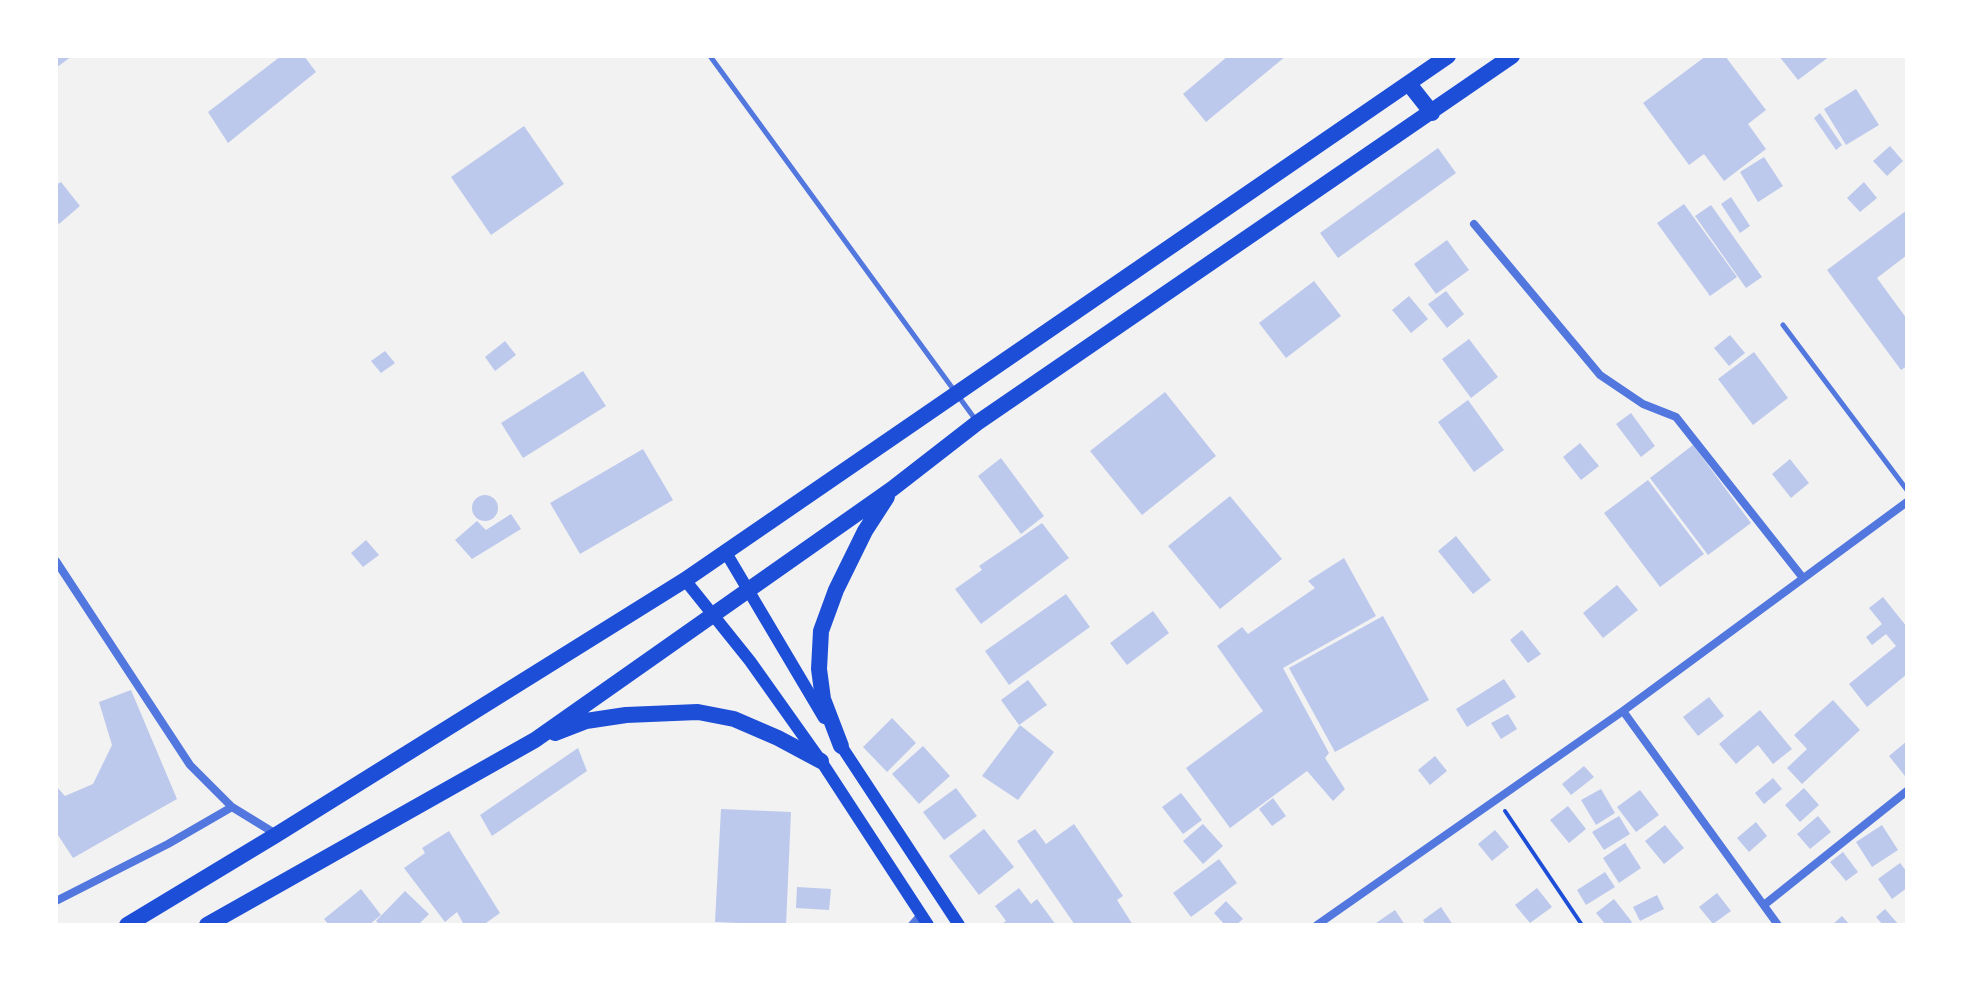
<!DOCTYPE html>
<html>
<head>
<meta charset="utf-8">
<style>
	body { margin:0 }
	#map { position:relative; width:1963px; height:981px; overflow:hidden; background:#f2f2f2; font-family:Montserrat,sans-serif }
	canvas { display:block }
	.frame { position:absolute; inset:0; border:58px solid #fff; pointer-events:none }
</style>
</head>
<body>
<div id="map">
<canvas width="1963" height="981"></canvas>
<div class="frame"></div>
</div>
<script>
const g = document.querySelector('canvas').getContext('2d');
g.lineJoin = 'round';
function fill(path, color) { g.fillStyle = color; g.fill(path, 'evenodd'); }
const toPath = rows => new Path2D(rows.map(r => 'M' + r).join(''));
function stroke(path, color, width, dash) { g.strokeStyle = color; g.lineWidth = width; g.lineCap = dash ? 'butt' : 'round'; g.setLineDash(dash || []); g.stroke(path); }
fill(toPath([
	[56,56,72,56,56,68],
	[281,56,304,56,316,72,228,143,208,112],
	[1228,56,1286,56,1206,122,1183,94],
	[1706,56,1725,56,1766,110,1748,124,1766,149,1724,181,1704,154,1689,165,1643,103],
	[1779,56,1830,56,1798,80],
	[1856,89,1879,125,1846,145,1824,109],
	[1820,113,1842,145,1836,150,1814,118],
	[524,126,564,184,491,235,451,177],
	[1890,146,1903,161,1887,176,1873,161],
	[1438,148,1456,173,1338,258,1320,233],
	[1764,157,1783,186,1758,202,1740,172],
	[61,182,80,206,59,224,56,220,56,185],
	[1864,182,1877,198,1860,212,1847,198],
	[1731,197,1750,226,1740,233,1721,204],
	[1684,204,1737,277,1710,296,1657,223],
	[1711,205,1762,277,1746,288,1695,216],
	[1907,210,1907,255,1877,278,1907,319,1907,366,1901,370,1827,270],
	[1447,240,1469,270,1436,294,1414,264],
	[1314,281,1341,316,1286,358,1259,323],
	[1446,291,1464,314,1447,328,1428,304],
	[1409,296,1428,319,1411,333,1392,310],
	[1730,335,1745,353,1729,366,1714,348],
	[1469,339,1498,377,1471,398,1442,359],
	[505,341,516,355,495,371,485,357],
	[385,351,395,363,381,373,371,361],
	[1754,352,1788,398,1753,425,1718,379],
	[583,371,606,406,523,458,501,423],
	[1165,392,1216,456,1142,515,1090,451],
	[1468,400,1504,450,1474,472,1438,422],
	[1631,413,1655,446,1641,457,1616,424],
	[1580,443,1599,466,1581,480,1563,457],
	[1693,445,1751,523,1708,555,1650,478],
	[643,449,673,500,580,554,550,503],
	[1001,458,1044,516,1021,534,978,476],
	[1790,459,1809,483,1791,498,1772,474],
	[1648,480,1704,554,1660,587,1604,513],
	'472 508a13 13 0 1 1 26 0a13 13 0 1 1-26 0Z',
	[1230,496,1282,559,1220,609,1168,546],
	[511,514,521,529,472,559,455,540,477,521,486,530],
	[1042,523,1069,558,981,624,955,589,982,570,979,566],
	[1456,536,1491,580,1473,594,1438,551],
	[366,540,379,555,363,567,351,553],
	[1344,558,1376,616,1283,668,1329,753,1325,758,1345,789,1333,801,1307,771,1230,828,1186,768,1263,711,1217,646,1242,627,1248,634,1315,588,1308,581],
	[1617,585,1638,610,1603,638,1583,613],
	[1066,594,1090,627,1009,685,985,651],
	[1883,597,1907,627,1907,674,1867,707,1849,684,1896,646,1886,634,1872,645,1866,637,1882,624,1869,608],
	[1153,611,1169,633,1127,665,1110,643],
	[1383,616,1429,700,1335,752,1289,668],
	[1522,630,1541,654,1528,663,1510,640],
	[1504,679,1516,697,1467,727,1456,709],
	[1028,680,1047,705,1019,725,1001,700],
	[131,690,177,799,73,858,56,832,56,786,65,796,93,784,112,745,99,702],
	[1709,697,1724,716,1698,736,1683,717],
	[1833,700,1860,730,1802,784,1787,768,1807,749,1794,735],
	[1760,710,1792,749,1773,764,1758,745,1736,764,1719,744],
	[1508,714,1517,729,1501,739,1491,723],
	[892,718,916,743,887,772,863,747],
	[1020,725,1054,752,1018,800,982,776],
	[1907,741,1907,775,1905,776,1889,756],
	[923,746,950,776,919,804,892,774],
	[578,748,587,771,492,836,480,815],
	[1435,756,1447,771,1430,785,1418,770],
	[1584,766,1594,777,1571,795,1562,784],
	[1773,778,1782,789,1764,804,1755,793],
	[956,788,977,816,944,840,923,812],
	[1804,788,1819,805,1800,822,1785,805],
	[1601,789,1615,813,1596,825,1581,800],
	[1640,790,1659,815,1636,832,1617,807],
	[1181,793,1202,820,1183,834,1162,807],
	[1273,798,1286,816,1272,826,1259,809],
	[1568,806,1586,829,1569,843,1550,820],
	[721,809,791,812,786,925,715,922],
	[1619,816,1630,834,1604,850,1592,832],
	[1818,816,1831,832,1810,849,1797,834],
	[1756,822,1767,836,1749,852,1737,838],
	[1074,824,1123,896,1117,900,1133,925,1075,925,1017,841,1035,829,1046,844],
	[1203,824,1223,846,1203,864,1183,841],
	[1665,825,1684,848,1664,864,1645,841],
	[1882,825,1898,850,1872,867,1856,842],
	[984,829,1014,867,979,895,949,856],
	[1495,830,1509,847,1492,861,1478,844],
	[449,831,500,913,483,925,464,925,457,912,445,922,404,868,425,853,422,848],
	[1625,843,1641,868,1619,883,1603,858],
	[1843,852,1858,872,1846,881,1830,862],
	[1219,859,1237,883,1191,917,1173,893],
	[1900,863,1907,872,1907,888,1892,899,1878,879],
	[1605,872,1615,887,1586,905,1577,890],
	[797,887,831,889,829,910,796,908],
	[1019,888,1031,904,1037,899,1056,925,1000,925,1006,921,995,906],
	[1537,888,1552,907,1530,923,1515,905],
	[361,889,381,915,369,925,329,925,324,919],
	[405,891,429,914,418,925,380,925,376,921],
	[1717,893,1731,911,1713,924,1699,907],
	[1657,895,1664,909,1640,921,1633,907],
	[1614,899,1632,922,1629,925,1606,925,1596,913],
	[1226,901,1243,919,1236,925,1225,925,1214,913],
	[1441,907,1453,925,1426,925,1423,920],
	[1885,909,1899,925,1883,925,1876,917],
	[1395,910,1405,925,1373,925],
	[1842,916,1850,925,1832,925]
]), '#bdc9ec');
stroke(toPath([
	[1505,811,1582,925]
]), '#1d4ed8', 4);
stroke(toPath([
	[710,56,975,419],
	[1783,325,1907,490]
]), '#5277de', 5);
stroke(toPath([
	[1474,224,1600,375,1643,404,1676,417,1803,578],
	[56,561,190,765,232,807,168,844,56,901],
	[1623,711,1778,925],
	[232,807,276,834],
	[1764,905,1907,791],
	[912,925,921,915],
	[1317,925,1623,711,1907,502]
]), '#5277de', 8);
stroke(toPath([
	[725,551,824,718],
	[685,580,750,661,821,761,928,925],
	[838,741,959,925]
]), '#1d4ed8', 12);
stroke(toPath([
	[1409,84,1432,113],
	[555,733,586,721,626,715,698,712,734,719,778,738,821,761],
	[841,746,823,699,819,669,821,631,836,590,865,531,887,497],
	[127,925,276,835,685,580,1448,56],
	[207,925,535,740,892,489,977,423,1512,56]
]), '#1d4ed8', 16);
</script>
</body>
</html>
